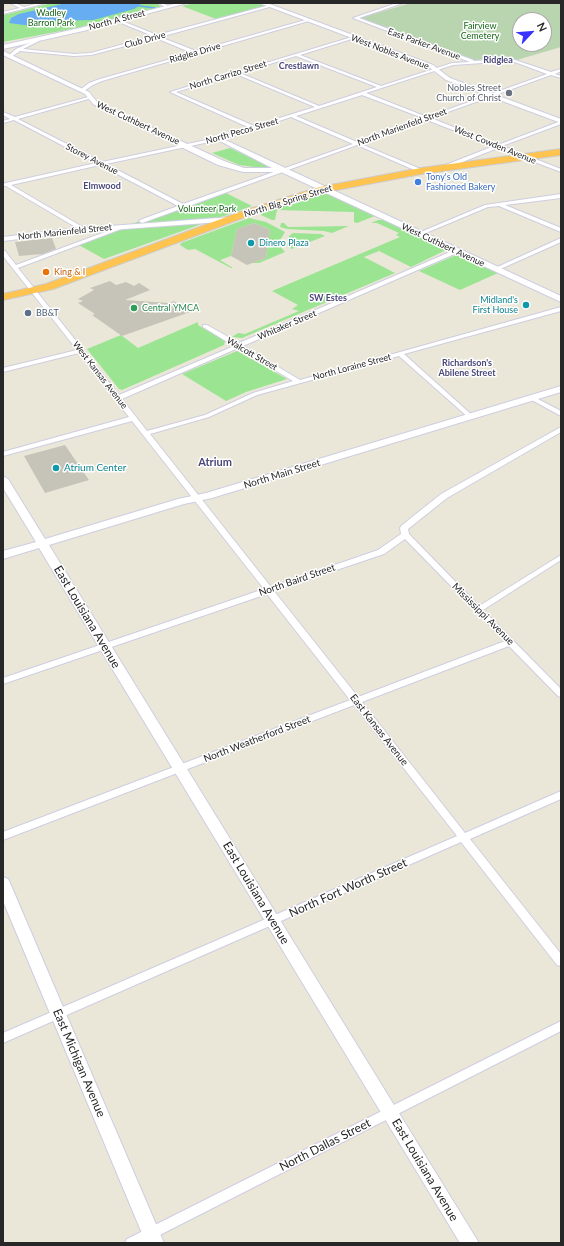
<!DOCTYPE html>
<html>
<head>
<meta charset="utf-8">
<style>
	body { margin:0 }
	#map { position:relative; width:564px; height:1246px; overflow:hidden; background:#ebe7d8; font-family:Lato,sans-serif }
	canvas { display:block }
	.frame { position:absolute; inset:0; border:4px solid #272727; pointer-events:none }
	.north { position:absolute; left:512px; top:12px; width:40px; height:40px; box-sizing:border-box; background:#fff; border:1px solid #a9a9a9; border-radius:50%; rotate:64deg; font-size:11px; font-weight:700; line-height:16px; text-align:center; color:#272727 }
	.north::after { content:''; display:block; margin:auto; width:14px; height:18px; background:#3931ff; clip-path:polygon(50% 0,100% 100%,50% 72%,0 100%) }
</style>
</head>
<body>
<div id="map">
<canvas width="564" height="1246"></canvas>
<div class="frame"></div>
<div class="north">N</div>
</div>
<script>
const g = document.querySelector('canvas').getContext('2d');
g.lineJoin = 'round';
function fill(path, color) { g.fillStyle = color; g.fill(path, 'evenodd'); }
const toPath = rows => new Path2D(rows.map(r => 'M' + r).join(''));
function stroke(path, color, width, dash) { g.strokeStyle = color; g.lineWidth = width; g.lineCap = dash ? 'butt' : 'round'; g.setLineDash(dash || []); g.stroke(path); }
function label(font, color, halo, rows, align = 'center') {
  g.font = font + ' Lato,sans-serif'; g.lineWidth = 3; g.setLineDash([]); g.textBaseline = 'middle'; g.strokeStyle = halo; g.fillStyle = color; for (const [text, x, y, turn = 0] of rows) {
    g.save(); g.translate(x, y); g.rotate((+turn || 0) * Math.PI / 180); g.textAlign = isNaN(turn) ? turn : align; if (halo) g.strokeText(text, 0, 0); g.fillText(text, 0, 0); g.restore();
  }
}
fill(toPath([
	[52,3,157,3,161,7,82,27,3,42,3,15],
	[195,3,259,3,266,6,216,19,182,6],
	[230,148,273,168,269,169,239,165,212,153],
	[222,191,252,206,104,259,77,244],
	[320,194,328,194,375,216,357,223,354,222,354,212,277,210,275,220,272,220,261,215,263,212],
	[249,218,266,222,285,232,278,244,285,252,259,263,252,263,266,258,270,230,254,223,237,229,231,256,220,260,233,268,231,268,195,249,188,250,180,245,181,243],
	[378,220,384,220,446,250,411,267,379,251,364,257,395,273,242,338,232,337,238,333,245,334,299,311,292,309,298,305,272,291,400,237,396,235,399,233,377,223,371,223],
	[281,223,284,223,288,227,349,226,332,233,324,231,287,229,280,227],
	[293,233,321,234,325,236,292,249,287,246,289,236],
	[456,255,459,255,498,273,460,290,419,271],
	[198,322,198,325,225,341,224,345,122,390,119,389,87,349,121,335,138,348],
	[237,351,287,379,246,392,226,401,182,374]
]), '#9be492');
fill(toPath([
	[411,3,561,3,561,47,517,60,507,58,474,60,356,19],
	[520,20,544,20,544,44,520,44]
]), '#b9d5af');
fill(toPath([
	[66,3,138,3,141,5,134,9,93,20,49,21,32,26,9,23,11,18,19,14]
]), '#66adf1');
stroke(toPath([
	[140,6,155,8]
]), '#66adf1', 1.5);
fill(toPath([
	[254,223,270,230,266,258,247,265,231,256,237,229],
	[52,238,56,249,43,254,19,256,15,242],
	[110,281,116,285,126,282,134,286,139,283,150,290,125,300,169,303,174,301,190,312,122,336,92,315,95,314,78,303,83,301,78,299,94,290,90,288],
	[65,445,89,480,45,493,24,456]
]), '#c6c3b8');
const street = toPath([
	[10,3,15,3,24,7,39,3,46,3,3,14,3,12,20,8,10,3],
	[159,3,163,3,169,7,166,8,159,3],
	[397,3,403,3,359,18,473,60,474,61,512,59,551,72,561,69,561,71,555,74,561,76,561,78,551,75,431,118,498,145,561,121,561,124,502,146,561,169,561,172,498,148,447,168,443,168,443,166,494,146,427,120,361,144,423,170,423,172,419,172,357,145,142,223,139,221,140,220,178,206,100,165,11,185,86,229,87,230,84,232,6,186,3,186,3,184,6,183,96,163,14,120,3,123,3,121,10,119,3,115,3,112,15,117,92,96,92,98,18,119,102,162,225,136,250,128,170,92,352,37,355,38,300,55,381,86,452,63,470,62,353,18,397,3],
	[296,56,377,87,319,106,240,73,296,56],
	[512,61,547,74,427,117,366,93,453,65,512,61],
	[236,74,315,107,254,126,176,92,236,74],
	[362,95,423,118,357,142,296,116,362,95],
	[291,117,353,144,183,204,106,164,228,138,291,117],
	[270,5,273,6,160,37,196,51,309,19,312,20,102,81,93,85,82,92,80,91,80,90,89,83,100,79,192,53,156,38,91,55,74,56,20,51,11,57,8,56,16,49,38,39,39,41,23,49,74,54,91,53,153,36,116,21,117,19,157,35,270,5],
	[561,194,561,198,505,205,561,228,561,232,499,206,488,207,421,235,416,234,485,205,561,194],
	[124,225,129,226,18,268,119,395,234,346,203,327,203,325,207,325,239,343,457,249,460,251,459,252,243,346,300,380,561,307,561,311,404,354,473,416,473,418,469,418,399,356,257,395,209,417,150,434,271,587,378,550,401,534,400,528,401,526,441,494,561,427,561,432,447,498,408,529,409,534,479,606,561,555,561,560,483,610,561,689,561,697,558,696,509,646,362,702,465,833,561,791,561,799,470,839,561,954,561,966,557,965,461,842,3,1043,3,1033,457,836,354,705,3,840,3,832,350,700,267,594,3,684,3,678,264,589,132,421,3,456,3,452,129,417,79,353,3,372,3,368,77,350,3,256,3,250,5,251,16,265,124,225],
	[238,348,293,381,253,393,205,415,147,431,122,399,238,348],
	[405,539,505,641,358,697,274,591,384,554,405,539],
	[561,238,561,242,498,270,493,269,561,238],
	[532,396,561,411,561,416,530,399,529,398,532,396],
	[561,1021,561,1031,144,1243,125,1243,127,1239,561,1021]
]);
const secondary = toPath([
	[178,3,187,3,83,31,3,49,3,45,80,28,178,3],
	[259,3,267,3,433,65,450,78,561,119,561,123,446,80,429,67,259,3],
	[3,51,89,92,97,102,224,161,244,168,272,168,216,139,221,138,561,296,561,302,281,172,243,172,218,165,93,104,85,94,3,55,3,51],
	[231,217,234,217,234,221,69,233,3,241,3,237,69,229,231,217],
	[561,386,561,392,212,498,184,504,49,545,479,1243,460,1243,39,548,3,559,3,551,36,542,3,488,3,476,8,479,45,539,178,499,206,493,561,386],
	[3,877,8,879,10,883,164,1243,146,1243,3,901,3,877]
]);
const highway = toPath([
	[561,149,561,155,421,174,326,192,248,216,53,289,3,300,3,294,46,284,240,212,320,187,421,168,561,149]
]);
stroke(street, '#cecde1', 2);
stroke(secondary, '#cecde1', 2);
stroke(highway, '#cbcbcb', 2);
fill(street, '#fff');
fill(secondary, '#fff');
fill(highway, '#ffc34f');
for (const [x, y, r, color] of [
	[509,93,4,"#6b7280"],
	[418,182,4,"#3f7fe0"],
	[251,243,4,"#0f9aa8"],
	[46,272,4,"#e8710a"],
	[526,305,4,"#0f9aa8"],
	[134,308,4,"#2e9e5b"],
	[28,313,4,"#5c6f8a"],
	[56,468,4,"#0f9aa8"]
]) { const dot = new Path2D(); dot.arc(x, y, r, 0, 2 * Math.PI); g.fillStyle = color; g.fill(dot); stroke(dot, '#fff', 1.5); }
label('9px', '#176518', '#fff', [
	["Wadley",51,13],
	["Barron Park",51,23],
	["Fairview",480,26],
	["Cemetery",480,36],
	["Volunteer Park",207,209]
]);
label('9px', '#272727', '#fff', [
	["North A Street",117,20,-15],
	["Club Drive",145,40,-15],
	["East Parker Avenue",424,44,20],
	["West Nobles Avenue",390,52,21],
	["Ridglea Drive",195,53,-16],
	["North Carrizo Street",228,75,-17],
	["West Cuthbert Avenue",138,123,25],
	["North Marienfeld Street",402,127,-20],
	["North Pecos Street",242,131,-16],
	["West Cowden Avenue",495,145,22],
	["Storey Avenue",92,159,27],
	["North Big Spring Street",288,201,-17],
	["North Marienfeld Street",65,232,-6],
	["West Cuthbert Avenue",443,245,25],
	["Whitaker Street",287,325,-23],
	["Walcott Street",252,354,30],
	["North Loraine Street",352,367,-15],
	["West Kansas Avenue",100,375,52]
]);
label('bold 9px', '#494779', '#fff', [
	["Ridglea",498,60],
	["Crestlawn",299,66],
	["Elmwood",102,186],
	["SW Estes",328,298],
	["Richardson's",467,363],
	["Abilene Street",467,373]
]);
label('9px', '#5b616d', '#fff', [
	["Nobles Street",501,88],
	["Church of Christ",501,98]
], 'right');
label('9px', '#366cbe', '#fff', [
	["Tony's Old",426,177],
	["Fashioned Bakery",426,187]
], 'left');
label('9px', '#0d838f', '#fff', [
	["Dinero Plaza",259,243],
	["Midland's",518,300,"right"],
	["First House",518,310,"right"]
], 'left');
label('9px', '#c56008', '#fff', [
	["King & I",54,272]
], 'left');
label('9px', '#27864d', '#fff', [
	["Central YMCA",142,308]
], 'left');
label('9px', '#4e5e75', '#fff', [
	["BB&T",36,313]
], 'left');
label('10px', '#0d838f', '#fff', [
	["Atrium Center",64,468]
], 'left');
label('10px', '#272727', '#fff', [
	["North Main Street",282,474,-17],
	["North Baird Street",297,580,-19],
	["Mississippi Avenue",483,614,45],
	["East Kansas Avenue",379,730,52],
	["North Weatherford Street",257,739,-21]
]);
label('bold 11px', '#494779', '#fff', [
	["Atrium",215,462]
]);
label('12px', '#272727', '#fff', [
	["East Louisiana Avenue",87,617,59],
	["North Fort Worth Street",348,888,-24],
	["East Louisiana Avenue",256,893,59],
	["East Michigan Avenue",79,1063,67],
	["North Dallas Street",325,1145,-27],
	["East Louisiana Avenue",425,1170,59]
]);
</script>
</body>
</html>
